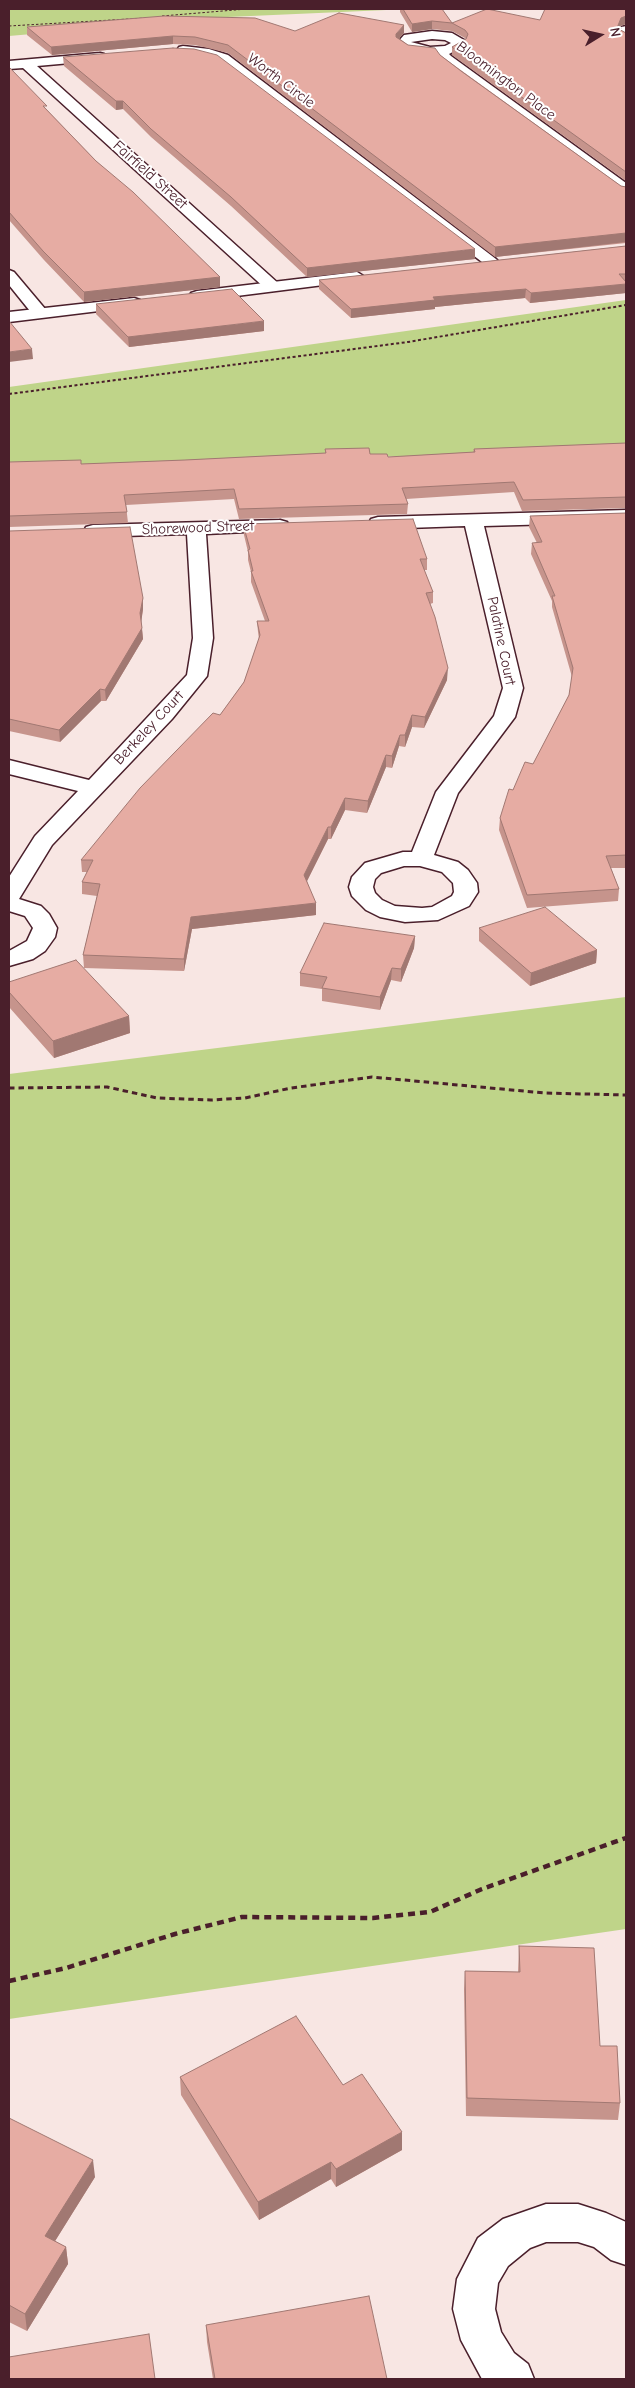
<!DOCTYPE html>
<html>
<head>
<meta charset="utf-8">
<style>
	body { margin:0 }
	#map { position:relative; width:635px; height:2388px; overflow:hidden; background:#f8e6e3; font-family:"Comic Neue",sans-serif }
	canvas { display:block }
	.frame { position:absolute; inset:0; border:10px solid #4a1f2b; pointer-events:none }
	.north { position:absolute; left:575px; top:10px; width:50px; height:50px; -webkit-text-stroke:4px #fff; paint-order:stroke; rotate:80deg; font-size:14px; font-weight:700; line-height:20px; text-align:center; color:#4a1f2b }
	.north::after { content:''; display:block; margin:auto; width:18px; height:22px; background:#4a1f2b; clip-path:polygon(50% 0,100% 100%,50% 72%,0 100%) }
</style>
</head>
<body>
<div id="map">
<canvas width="635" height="2388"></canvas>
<div class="frame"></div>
<div class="north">N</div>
</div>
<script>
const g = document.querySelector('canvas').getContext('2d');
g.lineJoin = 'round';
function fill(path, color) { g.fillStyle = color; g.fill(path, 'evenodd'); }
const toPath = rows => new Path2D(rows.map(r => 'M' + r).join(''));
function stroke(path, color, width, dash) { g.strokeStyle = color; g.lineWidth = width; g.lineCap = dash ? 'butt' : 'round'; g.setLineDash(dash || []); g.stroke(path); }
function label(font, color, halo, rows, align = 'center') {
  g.font = font + ' "Comic Neue",sans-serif'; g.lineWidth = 4; g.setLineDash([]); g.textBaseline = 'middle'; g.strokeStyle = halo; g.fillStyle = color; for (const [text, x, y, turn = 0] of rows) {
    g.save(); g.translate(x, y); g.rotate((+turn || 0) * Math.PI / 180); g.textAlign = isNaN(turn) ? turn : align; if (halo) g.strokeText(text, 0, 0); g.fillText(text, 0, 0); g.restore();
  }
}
fill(toPath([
	[9,9,409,9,228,17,9,36],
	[626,300,626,450,9,467,9,387],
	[626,997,626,1929,9,2019,9,1074]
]), '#bfd489');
const street = toPath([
	[626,26,626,41,618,35,622,27,626,26],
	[432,31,452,33,464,40,466,43,464,46,449,54,451,56,626,183,626,194,621,193,462,78,441,62,436,54,408,51,397,43,404,35,432,31],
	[432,39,445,40,451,43,445,46,430,47,411,42,432,39],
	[183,46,209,49,228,55,496,259,499,262,496,265,486,265,218,61,207,57,179,53,177,50,179,47,183,46],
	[100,53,104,54,106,57,104,60,37,66,279,284,281,287,279,290,267,290,23,68,9,69,9,61,100,53],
	[9,270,14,272,46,310,48,313,46,316,34,316,9,285,9,270],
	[626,510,626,522,484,526,523,688,515,717,458,793,434,855,458,862,468,870,477,883,478,892,469,906,438,920,405,922,380,917,366,910,352,896,349,887,352,877,365,863,403,852,412,852,436,792,494,716,503,688,465,526,378,529,371,527,369,523,371,519,378,517,626,510],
	[404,866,420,866,442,872,453,883,454,892,452,896,432,907,422,908,395,906,382,900,375,893,373,887,375,879,381,873,404,866],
	[280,520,287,522,289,526,287,530,206,534,213,638,207,676,172,719,52,845,19,899,41,906,49,914,57,928,55,937,45,951,33,959,9,966,9,951,27,941,33,928,25,916,9,911,9,877,35,836,78,791,9,774,9,760,89,780,187,675,193,638,187,534,93,537,86,535,84,531,86,527,93,525,280,520],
	[546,2204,578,2204,606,2213,626,2222,626,2265,611,2260,594,2247,578,2242,546,2242,530,2248,508,2266,498,2283,495,2309,501,2332,514,2353,528,2364,534,2379,482,2379,461,2340,453,2309,457,2279,478,2238,503,2219,546,2204]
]);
const secondary = toPath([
	[357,272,365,277,363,280,197,301,191,299,189,296,191,293,197,291,357,272],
	[134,298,140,300,142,303,140,306,9,322,9,312,134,298]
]);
stroke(street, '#4a1f2b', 3);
stroke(secondary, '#4a1f2b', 3);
stroke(toPath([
	[162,16,247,9],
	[9,26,146,18]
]), '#4a1f2b', 1, [2.5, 2]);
stroke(toPath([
	[9,394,408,342,626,305]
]), '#4a1f2b', 2, [3, 2.5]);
stroke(toPath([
	[9,1088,107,1087,157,1098,211,1100,245,1098,291,1088,372,1077,545,1093,626,1095]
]), '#4a1f2b', 3, [5.5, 4]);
stroke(toPath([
	[9,1981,66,1968,175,1934,242,1917,373,1918,430,1912,482,1889,626,1838]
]), '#4a1f2b', 4.5, [7, 5]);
fill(street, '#fff');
fill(secondary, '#fff');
fill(toPath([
	[400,9,442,9,452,23,540,20,626,9,626,25,626,24,620,26,619,29,626,33,626,181,452,55,452,47,466,39,465,38,452,31,432,29,412,32,400,12],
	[27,27,404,33,399,38,408,45,440,55,621,186,626,187,626,243,495,257,228,53,195,45,173,44,52,55,27,35],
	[63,57,475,259,307,277,231,206,151,137,123,109,116,110,64,66],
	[9,67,47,110,96,161,220,277,220,287,84,302,44,260,9,220],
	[626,246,626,293,530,303,525,298,435,307,435,309,351,318,319,289,319,280],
	[96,304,264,331,129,347,96,314],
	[626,443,626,508,522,511,514,492,406,499,408,504,407,514,239,519,234,499,126,505,128,523,9,527,9,462,81,464,185,460,325,453,325,449,388,457,473,452,474,449],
	[626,513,626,868,611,868,619,889,618,901,527,908,499,830,500,818,513,790,533,764,569,695,572,677,552,607,552,601,531,554,532,543,537,543,529,527,530,516],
	[243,524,427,559,427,570,424,570,433,592,433,603,430,604,447,680,424,728,412,727,405,747,399,746,392,768,386,767,367,813,345,810,331,839,328,839,307,881,316,915,192,929,184,971,84,968,83,955,97,896,82,894,82,882,87,872,82,872,81,860,220,715,244,682,259,639,258,632,257,621,265,621,251,582,251,572,248,560,248,552,244,535],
	[9,531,143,598,143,609,141,621,143,639,106,701,101,701,60,742,9,731],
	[479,928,597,950,596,963,530,986,479,941],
	[415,936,414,948,401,982,391,980,380,1010,322,1001,322,989,300,986,300,973],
	[9,982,129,1016,130,1033,54,1058,9,1007],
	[519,1946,600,2046,620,2103,618,2120,466,2116,464,1989,465,1971,518,1972],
	[180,2077,343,2085,402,2150,336,2187,331,2179,259,2220,181,2095],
	[9,2118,95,2177,55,2241,66,2247,68,2264,27,2331,9,2322],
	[206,2325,387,2379,213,2379,207,2342]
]), '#c6948c');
fill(toPath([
	[626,16,626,24,620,26,616,35,617,28,621,18],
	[432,21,432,29,412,32,412,24],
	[404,25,404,33,396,42,396,34],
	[173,36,173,44,52,55,51,47],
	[116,101,123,101,123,109,116,110],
	[626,233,626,242,495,257,495,247],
	[475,249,475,259,307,277,307,268],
	[220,277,220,287,84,302,84,292],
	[626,284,626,293,530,303,531,293],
	[526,289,525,298,435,307,435,309,351,318,351,309,433,297],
	[264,321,264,331,129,347,128,337],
	[32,349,33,359,9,362,9,352],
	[143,598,143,609,141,624,140,613],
	[142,628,143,639,106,701,105,690],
	[448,668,447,680,424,728,425,717],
	[100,689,101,701,60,742,59,730],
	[412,715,412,727,405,747,405,735],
	[400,735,399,746,392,768,392,756],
	[386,755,386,767,367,813,368,801],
	[345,798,345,810,331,839,331,827],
	[328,827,328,839,304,887,304,875],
	[316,903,316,915,192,929,184,971,184,959,191,917],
	[415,936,414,948,401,982,401,969],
	[597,950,596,963,530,986,531,973],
	[392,968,391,980,380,1010,380,997],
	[129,1016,130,1033,54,1058,53,1041],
	[402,2132,402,2150,336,2187,336,2169],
	[93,2160,95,2177,47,2254,45,2236],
	[331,2162,331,2179,259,2220,258,2202],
	[66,2247,68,2264,27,2331,25,2314]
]), '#a17872');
const building = toPath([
	[403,9,442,9,452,23,487,9,540,20,545,9,626,9,626,16,621,18,617,28,626,33,626,172,452,47,466,39,468,34,465,30,452,23,432,21,412,24,403,9],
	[339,13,404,25,396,34,396,37,408,45,435,48,440,55,461,71,621,186,626,187,626,233,495,247,228,45,195,37,173,36,51,47,27,27,164,16,255,18,295,31,339,13],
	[173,48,194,49,217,55,475,249,307,268,231,197,151,129,123,101,116,101,63,57,173,48],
	[9,67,47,106,43,106,96,161,133,192,220,277,84,292,43,251,9,212,9,67],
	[626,246,626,274,619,274,626,282,626,284,531,293,526,289,433,297,435,300,351,309,319,280,626,246],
	[232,289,264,321,128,337,96,304,232,289],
	[9,321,32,349,9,352,9,321],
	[626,443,626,497,523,500,514,482,402,488,408,504,239,509,234,489,124,495,127,512,9,516,9,462,81,460,81,464,185,460,326,453,325,449,369,448,370,454,387,454,388,457,475,452,474,449,626,443],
	[626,513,626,855,606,856,619,889,527,895,500,818,509,789,513,790,525,762,533,764,569,695,573,668,552,596,555,596,532,543,542,542,530,516,626,513],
	[413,519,427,559,420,559,433,592,426,593,435,617,448,668,425,717,412,715,405,735,400,735,392,756,386,755,368,801,345,798,331,827,328,827,304,875,316,903,191,917,184,959,83,955,100,884,82,882,93,860,81,860,140,788,213,713,220,715,244,682,260,635,257,621,269,621,251,571,253,571,248,550,250,549,243,524,413,519],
	[130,527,143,598,140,613,142,628,105,690,100,689,59,730,9,719,9,531,130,527],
	[545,907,597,950,531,973,479,928,545,907],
	[324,923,415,936,401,969,392,968,380,997,322,988,327,977,300,973,324,923],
	[76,960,129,1016,53,1041,9,992,9,982,76,960],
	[519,1946,594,1948,600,2046,617,2046,620,2103,467,2098,465,1971,520,1972,519,1946],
	[296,2016,343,2085,362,2074,402,2132,336,2169,331,2162,258,2202,180,2077,296,2016],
	[9,2118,93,2160,45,2236,66,2247,25,2314,9,2305,9,2118],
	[369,2296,387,2379,215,2379,206,2325,369,2296],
	[149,2334,155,2379,9,2379,9,2357,149,2334]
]);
fill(building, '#e6aca3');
stroke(building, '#a17872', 1);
label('15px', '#4a1f2b', '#fff', [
	["Worth Circle",281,81,37],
	["Bloomington Place",506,81,37],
	["Fairfield Street",150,175,42],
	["Shorewood Street",198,528,-2],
	["Palatine Court",501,641,78],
	["Berkeley Court",149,728,-47]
]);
</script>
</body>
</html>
